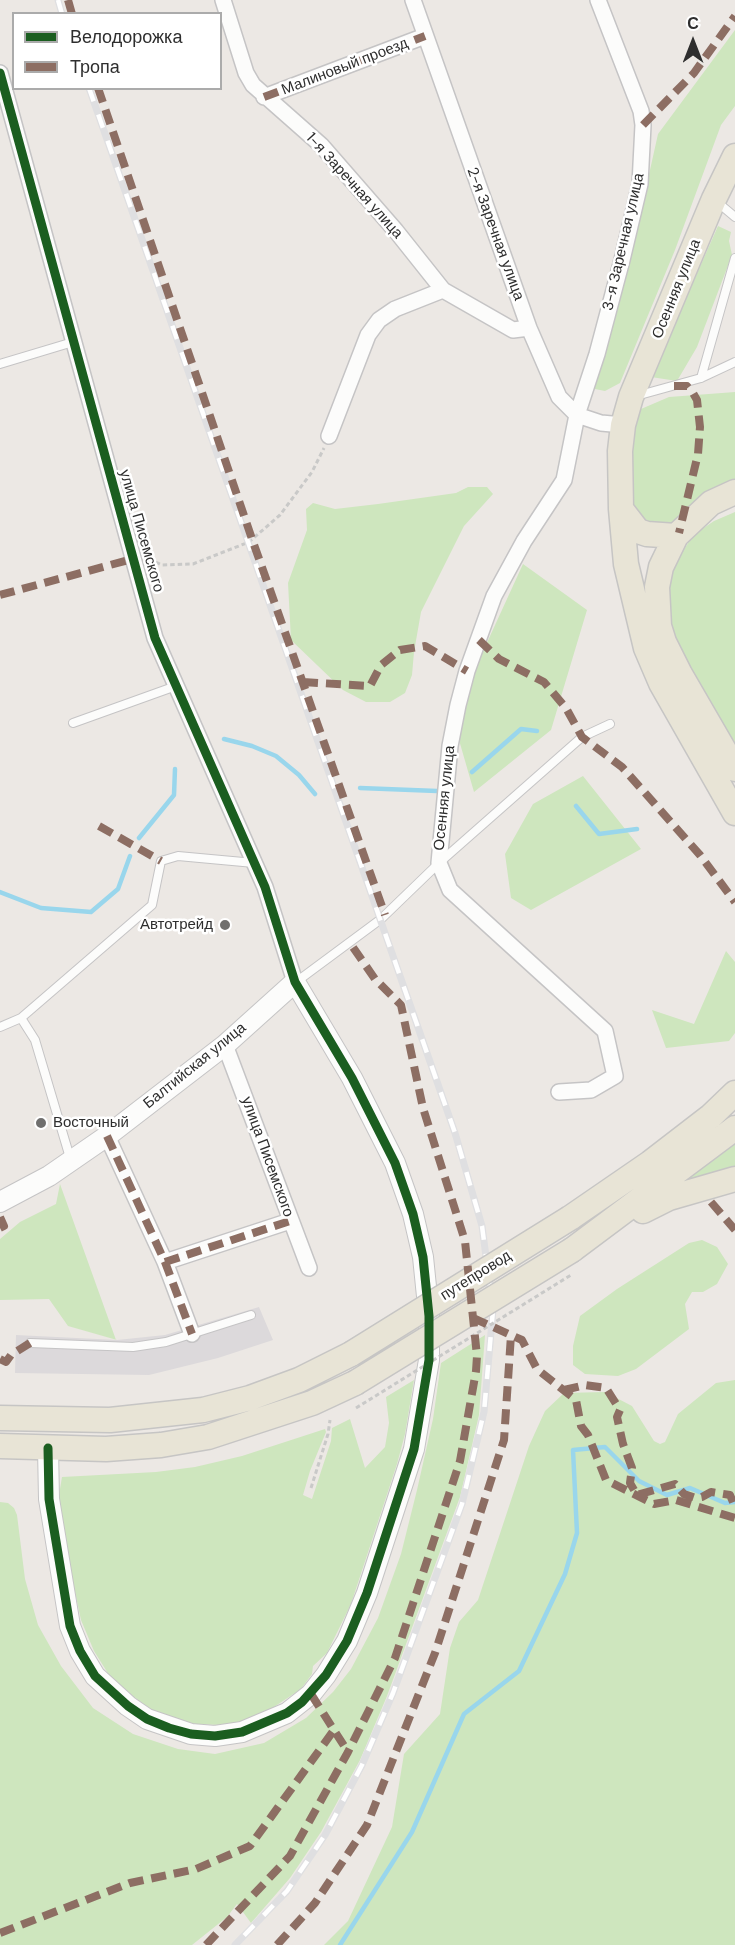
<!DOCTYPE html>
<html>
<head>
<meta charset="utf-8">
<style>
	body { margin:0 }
	#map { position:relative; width:735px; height:1945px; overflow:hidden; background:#ece8e4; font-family:"DM Sans",sans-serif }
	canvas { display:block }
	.legend { position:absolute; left:12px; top:12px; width:210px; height:78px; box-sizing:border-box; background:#fff; border:2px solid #ababab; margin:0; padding:8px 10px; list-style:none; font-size:18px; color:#2e2e2e }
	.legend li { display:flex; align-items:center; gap:12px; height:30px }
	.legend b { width:30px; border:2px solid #ababab }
	.north { position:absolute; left:663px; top:12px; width:60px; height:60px; -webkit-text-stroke:4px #fff; paint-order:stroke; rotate:0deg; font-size:16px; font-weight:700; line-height:24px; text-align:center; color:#2e2e2e }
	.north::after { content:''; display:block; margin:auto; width:21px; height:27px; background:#2e2e2e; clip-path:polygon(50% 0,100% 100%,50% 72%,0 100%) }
</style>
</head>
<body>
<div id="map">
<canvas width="735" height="1945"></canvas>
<ul class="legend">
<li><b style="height:8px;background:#1b5e20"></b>Велодорожка</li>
<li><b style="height:8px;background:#8d6e63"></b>Тропа</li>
</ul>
<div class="north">С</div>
</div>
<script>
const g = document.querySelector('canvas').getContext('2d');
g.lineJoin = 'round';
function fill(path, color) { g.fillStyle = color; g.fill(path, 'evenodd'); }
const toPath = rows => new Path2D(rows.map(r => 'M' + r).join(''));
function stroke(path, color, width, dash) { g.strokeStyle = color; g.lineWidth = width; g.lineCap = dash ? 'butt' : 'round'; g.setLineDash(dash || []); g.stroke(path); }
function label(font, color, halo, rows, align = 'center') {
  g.font = font + ' "DM Sans",sans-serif'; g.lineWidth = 5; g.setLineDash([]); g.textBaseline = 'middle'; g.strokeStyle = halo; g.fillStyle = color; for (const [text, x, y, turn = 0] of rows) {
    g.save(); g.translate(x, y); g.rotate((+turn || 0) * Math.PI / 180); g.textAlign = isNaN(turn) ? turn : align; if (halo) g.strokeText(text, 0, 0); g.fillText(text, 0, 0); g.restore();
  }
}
fill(toPath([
	[259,1307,273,1340,218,1358,149,1375,15,1373,16,1335,117,1340,165,1335]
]), '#dcd9db');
fill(toPath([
	[735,30,735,106,721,125,675,250,620,383,605,391,590,388,638,224,658,134],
	[718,226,731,232,729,241,732,255,697,347,677,381,651,377],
	[735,392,735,485,676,521,656,527,640,523,628,501,634,412,669,397],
	[468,487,487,487,493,494,464,526,421,612,414,652,412,675,405,693,390,702,366,702,343,690,291,640,288,583,307,530,306,509,313,503,335,509,378,504,456,493],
	[735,512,735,754,673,643,665,588,680,556,693,535,714,521],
	[523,564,587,610,551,730,474,792,459,740,474,671],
	[583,776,641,849,531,910,511,898,505,854,533,804],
	[726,951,735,962,735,1033,729,1041,666,1048,652,1010,694,1024],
	[735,1135,735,1179,672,1189],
	[60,1184,116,1340,117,1340,68,1326,49,1299,0,1300,0,1239,20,1222,56,1204],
	[702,1240,717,1247,728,1264,717,1284,703,1292,692,1292,685,1304,689,1329,636,1369,618,1376,585,1374,573,1365,573,1346,580,1316,617,1289,689,1243],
	[485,1335,479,1415,460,1497,387,1696,360,1760,321,1832,290,1878,251,1923,237,1904,227,1917,192,1945,0,1945,0,1502,8,1503,14,1508,17,1515,25,1579,38,1625,61,1666,93,1708,133,1734,178,1749,215,1754,264,1743,306,1718,333,1692,351,1669,378,1618,401,1554,417,1490,433,1419,441,1363],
	[414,1380,405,1434,397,1464,351,1604,327,1653,313,1666,312,1674,301,1689,262,1715,243,1721,220,1725,196,1724,175,1719,152,1710,134,1697,109,1675,94,1651,81,1620,57,1507,62,1477,156,1472,195,1467,242,1456,325,1429,326,1432,310,1471,303,1495,312,1499,331,1441,332,1428,350,1419,365,1468,385,1447,389,1423,386,1397],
	[735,1380,735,1945,324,1945,348,1921,392,1827,404,1754,440,1714,450,1648,459,1622,478,1600,529,1446,545,1411,564,1393,605,1392,632,1406,654,1441,660,1444,665,1442,678,1414,716,1383]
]), '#cee6be');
stroke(toPath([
	[224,739,252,746,276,756,299,775,315,794],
	[472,772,521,729,537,731],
	[360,788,437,791],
	[576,806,599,834,637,829],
	[139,838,174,795,175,769],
	[0,892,41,908,91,912,118,889,130,856],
	[340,1945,412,1832,464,1714,519,1671,565,1574,577,1533,573,1450,605,1447,639,1481,667,1495,690,1488,725,1503,735,1502]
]), '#99d6ec', 4.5);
const service = toPath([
	[716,201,735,217],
	[0,364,73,342],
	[701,378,735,258],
	[636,396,701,378,735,362],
	[73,723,176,686],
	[296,982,381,919,439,863,582,737,610,724],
	[21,1018,35,1040,71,1161],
	[0,1027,21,1018,152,905,161,861,178,856,254,863],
	[30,1343,133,1347,166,1342,251,1315]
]);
const minor = toPath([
	[223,0,246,73,253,85,321,145,396,231,443,290,513,330,529,328],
	[413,0,529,328,559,397,577,415,601,423,623,425],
	[0,73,155,638,265,887,295,982],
	[264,97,425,36],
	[329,436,368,335,379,320,395,309,443,290],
	[225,1045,309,1268],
	[559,1092,591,1090,615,1076,605,1031,450,890,439,863,450,746,458,705,467,671,494,596,524,541,564,480,577,415,597,354,622,260,640,184,643,125,641,111,598,0],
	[107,1136,165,1262,192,1334],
	[165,1262,290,1221]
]);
const tertiary = toPath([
	[0,1202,49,1176,107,1136,225,1045,295,982,352,1078,395,1163,413,1214,423,1257,429,1316,429,1360,414,1449,367,1593,347,1641,326,1675,311,1694,287,1713,242,1732,215,1736,191,1734,147,1719,128,1706,95,1676,80,1651,70,1626,49,1499,48,1448]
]);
const primary = toPath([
	[735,156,714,199,631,397,623,425,620,451,621,509,626,564,646,648,661,683,735,813],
	[735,492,711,503,676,536,661,567,657,587,659,626,664,642,680,674,735,769],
	[621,509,638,531,647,534,676,536],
	[643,1211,669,1198,735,1179],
	[570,1218,650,1163,711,1116,735,1093],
	[572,1250,735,1128],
	[0,1418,110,1420,203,1410,250,1398,299,1380,351,1354],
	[0,1446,106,1449,161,1445,208,1437,312,1403,355,1383]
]);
stroke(service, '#c5c4c5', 10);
stroke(minor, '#c5c4c5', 18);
stroke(tertiary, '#c5c4c5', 22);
stroke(primary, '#c6c5c4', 27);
stroke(toPath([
	[149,559,162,565,193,564,249,542,280,515,312,472,324,448],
	[311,1488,328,1434,330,1420]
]), '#c9c9c8', 3, [4.5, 3]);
stroke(service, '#fcfcfb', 8);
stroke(minor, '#fcfcfb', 15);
stroke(tertiary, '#fcfcfb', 20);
stroke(primary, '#e8e4d6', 24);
const rail = toPath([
	[58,0,62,14],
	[89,88,455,1133,482,1226,493,1310,484,1412,462,1504,393,1693,362,1765,325,1835,287,1891,235,1945]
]);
stroke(rail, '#dfdfe1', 7);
stroke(rail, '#fff', 4.5, [14]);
const primaryBridge = toPath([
	[351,1354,570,1218],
	[355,1383,572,1250]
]);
stroke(primaryBridge, '#c6c5c4', 27, []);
stroke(toPath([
	[356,1408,571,1275]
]), '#c9c9c8', 3, [4.5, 3]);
stroke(primaryBridge, '#e8e4d6', 24);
stroke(toPath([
	[68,0,72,14],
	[98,88,252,539,385,915],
	[264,97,425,36],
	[643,125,694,73,735,16],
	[674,386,687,386,693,393,697,400,700,427,698,454,679,533],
	[0,595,132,559],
	[479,640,499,659,544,682,566,708,582,737,622,767,700,855,735,902],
	[303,682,370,686,381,665,400,650,425,646,467,671],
	[99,826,161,861],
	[107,1136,165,1262,192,1334],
	[711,1202,735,1230],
	[0,1217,4,1226,0,1228],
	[165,1262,290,1221],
	[473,1318,522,1340,537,1369,576,1400,581,1426,588,1435,606,1480,654,1504,676,1500,735,1518],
	[0,1359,6,1362,11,1355,30,1343],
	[564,1390,585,1385,606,1388,620,1410,617,1417,623,1444,632,1468,630,1483,637,1495,675,1484,684,1494,696,1498,702,1497,711,1492,730,1495,735,1507],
	[311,1694,348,1752],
	[0,1933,130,1883,196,1869,250,1846,334,1730],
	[206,1945,290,1856,348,1752,395,1658,460,1461,476,1371,477,1356,465,1241,423,1108,401,1005,375,979,350,943],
	[277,1945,315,1903,367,1825,435,1653,504,1440,511,1335]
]), '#8d6e63', 8, [15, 8]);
stroke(toPath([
	[0,73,155,638,265,887,295,982,352,1078,395,1163,413,1214,423,1257,429,1316,429,1360,414,1449,367,1593,347,1641,326,1675,302,1702,287,1713,242,1732,215,1736,191,1734,169,1728,147,1719,128,1706,95,1676,80,1651,70,1626,49,1499,48,1448]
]), '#1b5e20', 9);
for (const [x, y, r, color] of [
	[225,925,6,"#706f6e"],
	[41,1123,6,"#706f6e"]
]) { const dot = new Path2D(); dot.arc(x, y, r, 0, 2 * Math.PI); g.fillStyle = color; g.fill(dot); stroke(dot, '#fff', 2); }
label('15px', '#2e2e2e', '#fff', [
	["Малиновый проезд",345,67,-21],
	["1-я Заречная улица",354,186,48],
	["2-я Заречная улица",495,234,70],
	["3-я Заречная улица",624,242,-77],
	["Осенняя улица",677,289,-68],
	["улица Писемского",141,531,74],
	["Осенняя улица",445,798,-84],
	["Балтийская улица",195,1066,-39],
	["улица Писемского",267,1157,70],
	["путепровод",476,1276,-32]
]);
label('15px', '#2e2e2e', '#fff', [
	["Автотрейд",213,925],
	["Восточный",53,1123,"left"]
], 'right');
</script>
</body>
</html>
